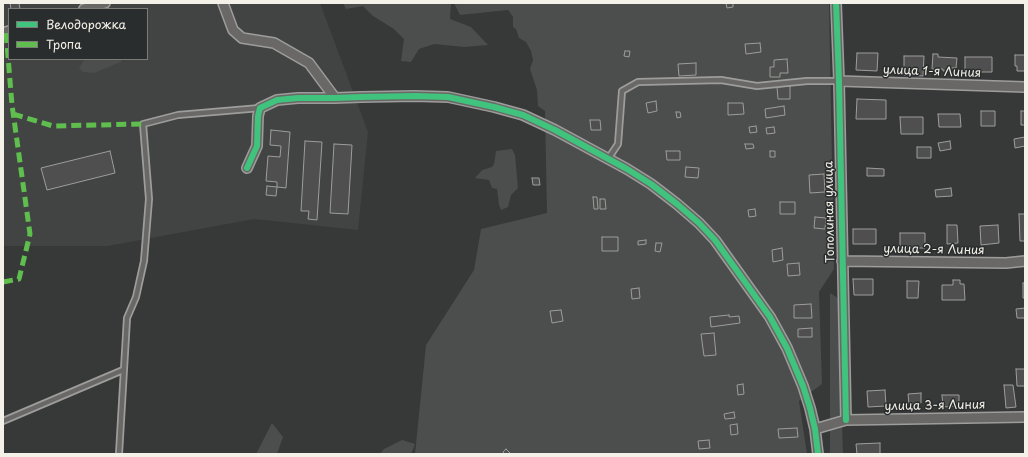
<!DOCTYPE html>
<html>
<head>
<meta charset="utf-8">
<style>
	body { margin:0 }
	#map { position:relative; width:1028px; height:457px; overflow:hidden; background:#373838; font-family:"Playpen Sans",sans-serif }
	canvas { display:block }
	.frame { position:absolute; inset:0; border:4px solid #f4f1e8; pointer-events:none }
	.legend { position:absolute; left:8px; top:8px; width:140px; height:52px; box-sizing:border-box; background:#2a2d2e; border:1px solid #7b7b78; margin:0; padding:5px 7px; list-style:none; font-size:12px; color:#f4f1e8 }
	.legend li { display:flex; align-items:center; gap:8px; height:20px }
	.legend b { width:20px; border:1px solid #7b7b78 }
</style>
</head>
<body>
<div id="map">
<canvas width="1028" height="457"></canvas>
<div class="frame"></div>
<ul class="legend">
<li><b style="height:5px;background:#40c37c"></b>Велодорожка</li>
<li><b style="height:5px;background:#5fbe4e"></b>Тропа</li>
</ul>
</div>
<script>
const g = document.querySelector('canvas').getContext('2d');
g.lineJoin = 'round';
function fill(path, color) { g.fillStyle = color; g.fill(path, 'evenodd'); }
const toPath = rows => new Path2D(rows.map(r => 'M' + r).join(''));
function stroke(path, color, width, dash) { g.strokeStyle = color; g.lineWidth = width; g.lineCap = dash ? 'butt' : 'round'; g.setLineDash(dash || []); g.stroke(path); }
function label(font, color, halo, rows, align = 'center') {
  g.font = font + ' "Playpen Sans",sans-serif'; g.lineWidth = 3; g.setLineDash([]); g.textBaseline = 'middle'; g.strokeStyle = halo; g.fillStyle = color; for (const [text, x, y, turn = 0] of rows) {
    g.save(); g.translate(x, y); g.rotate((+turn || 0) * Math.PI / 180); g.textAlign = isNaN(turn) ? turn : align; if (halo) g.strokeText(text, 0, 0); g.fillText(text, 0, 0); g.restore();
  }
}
fill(toPath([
	[3,3,320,3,368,132,358,230,254,219,108,246,3,246],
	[9,9,147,9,147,59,9,59]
]), '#414443');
fill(toPath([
	[343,3,451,3,450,19,471,27,488,45,464,47,434,44,419,49,411,62,401,61,404,39,394,29,373,16,363,6,346,9],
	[454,3,829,3,834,269,819,292,822,384,799,401,807,454,415,454,426,345,474,270,481,229,547,213,545,111,538,106,537,90,530,69,533,60,531,51,526,42,519,38,516,29,513,27,513,17,508,10,460,15],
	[85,59,121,59,121,62,94,73,83,72,79,68],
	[512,149,515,155,518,188,511,195,508,207,501,210,499,205,497,189,492,188,489,180,475,178,482,170,492,167,494,164,496,151],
	[830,293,838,298,843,454,830,454],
	[272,423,283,437,277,454,256,454],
	[402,440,415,444,411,454,380,454,384,449]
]), '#4b4e4c');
const building = toPath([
	[10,3,19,3,20,9,11,9,10,3],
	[726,3,733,3,733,7,727,8,726,3],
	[760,43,761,52,746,54,745,44,760,43],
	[625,51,630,51,629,57,624,56,625,51],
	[857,53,878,53,877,71,856,70,857,53],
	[933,54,938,54,938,57,957,58,956,68,950,68,950,71,943,71,943,69,932,69,933,54],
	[1015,55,1025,55,1025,71,1017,71,1017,66,1015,66,1015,55],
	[904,56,924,56,923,76,904,75,904,56],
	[965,57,992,57,992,72,965,72,965,57],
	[787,59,788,73,780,73,780,77,770,77,770,67,774,67,774,60,787,59],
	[696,63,696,75,679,76,678,64,696,63],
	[790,86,790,99,778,99,777,87,790,86],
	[857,99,886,100,886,119,856,119,857,99],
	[656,101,657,111,648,113,646,103,656,101],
	[728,103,743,103,744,114,728,115,728,103],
	[784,106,785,115,766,118,765,109,784,106],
	[981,111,995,111,995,126,981,126,981,111],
	[1021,111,1025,111,1025,125,1021,125,1021,111],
	[676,112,680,112,681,117,677,118,676,112],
	[938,114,960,114,961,127,939,127,938,114],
	[900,117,923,117,923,134,901,134,900,117],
	[590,120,600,120,601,130,591,130,590,120],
	[756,126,757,132,750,133,749,127,756,126],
	[774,127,775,133,767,134,766,128,774,127],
	[271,130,290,132,286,188,277,187,277,182,266,181,268,156,280,157,281,146,270,145,271,130],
	[1025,137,1025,146,1015,148,1014,139,1025,137],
	[305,141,322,142,317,220,308,219,309,211,301,211,305,141],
	[950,141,951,149,940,151,938,143,950,141],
	[334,144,352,145,348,214,330,213,334,144],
	[745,144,753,144,754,148,746,149,745,144],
	[917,147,931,147,931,158,917,158,917,147],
	[110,151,115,173,47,190,41,168,110,151],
	[666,151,680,151,680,160,667,160,666,151],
	[770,151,775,151,775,157,770,157,770,151],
	[686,167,699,168,698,178,685,177,686,167],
	[867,168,884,169,884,176,867,176,867,168],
	[824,174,825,192,810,193,809,175,824,174],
	[532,178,539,178,540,185,533,185,532,178],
	[267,186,277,187,276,196,266,195,267,186],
	[951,188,952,196,936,197,935,190,951,188],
	[593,197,597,197,598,209,594,209,593,197],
	[600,199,605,199,606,209,600,209,600,199],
	[780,202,795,202,795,214,780,214,780,202],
	[755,209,756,216,749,217,748,210,755,209],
	[1019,214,1025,214,1025,241,1020,241,1019,214],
	[815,217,826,218,825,229,814,228,815,217],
	[947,225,957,225,958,243,947,244,947,225],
	[998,225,999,243,981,245,980,226,998,225],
	[853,229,876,229,876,244,853,244,853,229],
	[900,233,925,233,925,248,900,248,900,233],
	[602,237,618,237,618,251,602,251,602,237],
	[646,240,646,244,638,245,638,241,646,240],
	[656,243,662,243,660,252,655,251,656,243],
	[782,248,783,260,773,262,772,250,782,248],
	[799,263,800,275,788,276,787,264,799,263],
	[853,279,873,279,873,295,854,295,853,279],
	[953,280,960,280,960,284,964,284,965,300,942,300,942,285,953,285,953,280],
	[907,281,919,281,918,298,907,298,907,281],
	[1023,283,1025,283,1025,298,1023,298,1023,283],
	[639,288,640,298,632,299,631,289,639,288],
	[811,304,812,318,794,318,794,305,811,304],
	[1025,308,1025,318,1017,318,1016,309,1025,308],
	[561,310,563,321,552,323,550,311,561,310],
	[729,315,729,317,739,316,740,323,711,327,710,317,729,315],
	[812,328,812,337,798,337,798,329,812,328],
	[714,333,716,355,704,356,701,334,714,333],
	[1016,369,1025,369,1025,386,1017,386,1016,369],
	[743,384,744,394,738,395,737,385,743,384],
	[1004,385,1013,385,1016,407,1006,408,1004,385],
	[885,390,886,406,868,407,867,391,885,390],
	[921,393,921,403,909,404,908,394,921,393],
	[942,395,959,395,959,406,943,407,942,395],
	[734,412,735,418,725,419,724,414,734,412],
	[737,424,738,434,731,435,730,425,737,424],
	[797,428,798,437,779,438,778,429,797,428],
	[709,440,710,448,699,449,698,441,709,440],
	[880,443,880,454,857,454,856,444,880,443],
	[506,449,510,453,509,454,504,454,503,452,506,449]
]);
fill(building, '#4f4f4f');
stroke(building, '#9d9d9b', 1);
const service = toPath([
	[608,159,618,144,622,91,638,82,721,80,757,86,807,81,839,81],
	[3,421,123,370],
	[119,454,127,318,136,297,144,261,149,199,143,124,178,115,260,108]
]);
const minor = toPath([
	[223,3,233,30,242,38,274,43,309,63,335,98],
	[836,3,839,81,846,420],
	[84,9,105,3],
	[3,33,9,31],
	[839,81,1025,87],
	[247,168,257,146,258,116,260,108,277,100,298,98,335,98,361,97,415,96,448,97,494,107,523,115,555,130,627,169,651,184,677,204,699,223,715,240,770,317,787,348,803,386,810,408,815,429,818,454],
	[842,261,1006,263,1025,261],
	[815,429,846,420,1025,417]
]);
stroke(service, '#9d9d9b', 8);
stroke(minor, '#9d9d9b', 12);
stroke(service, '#696866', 4.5);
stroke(minor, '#696866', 9);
stroke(toPath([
	[13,114,53,126,143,124],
	[3,282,19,279,30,234,12,105,6,32]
]), '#5fbe4e', 5, [10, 5]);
stroke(toPath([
	[836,3,839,81,846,420],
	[247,168,257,146,258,116,260,108,277,100,298,98,335,98,361,97,415,96,448,97,494,107,523,115,555,130,627,169,651,184,677,204,699,223,715,240,770,317,787,348,803,386,810,408,815,429,818,454]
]), '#40c37c', 6);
label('12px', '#f4f1e8', '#2a2d2e', [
	["улица 1-я Линия",932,72,2],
	["Тополиная улица",830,212,-91],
	["улица 2-я Линия",934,250,1],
	["улица 3-я Линия",935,406,-1]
]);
</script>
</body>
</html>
